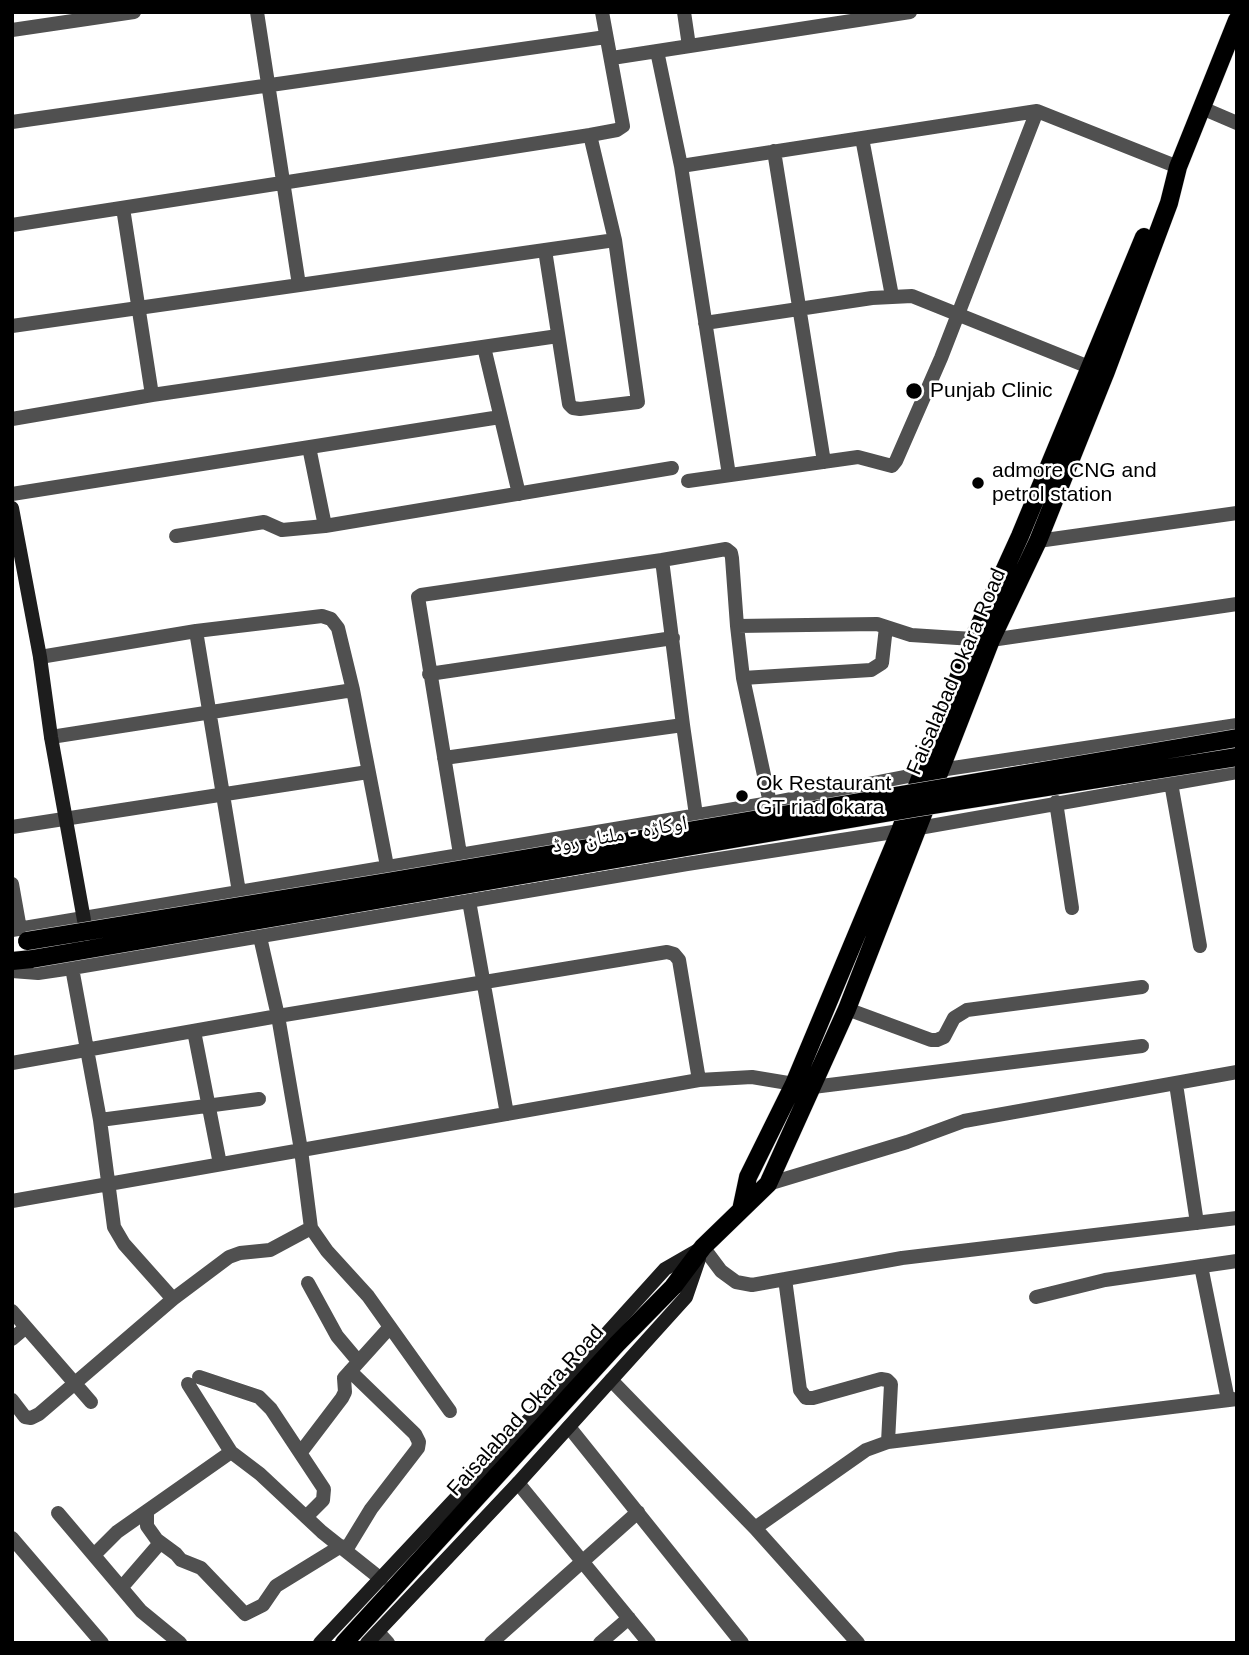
<!DOCTYPE html>
<html>
<head>
<meta charset="utf-8">
<style>
	body { margin:0 }
	#map { position:relative; width:1249px; height:1655px; overflow:hidden; background:#fff; font-family:Helvetica,sans-serif }
	canvas { display:block }
	.frame { position:absolute; inset:0; border:14px solid #000; pointer-events:none }
</style>
</head>
<body>
<div id="map">
<canvas width="1249" height="1655"></canvas>
<div class="frame"></div>
</div>
<script>
const g = document.querySelector('canvas').getContext('2d');
g.lineJoin = 'round';
const toPath = rows => new Path2D(rows.map(r => 'M' + r).join(''));
function stroke(path, color, width, dash) { g.strokeStyle = color; g.lineWidth = width; g.lineCap = dash ? 'butt' : 'round'; g.setLineDash(dash || []); g.stroke(path); }
function label(font, color, halo, rows, align = 'center') {
  g.font = font + ' Helvetica,"Noto Naskh Arabic",sans-serif'; g.lineWidth = 5; g.setLineDash([]); g.textBaseline = 'middle'; g.strokeStyle = halo; g.fillStyle = color; for (const [text, x, y, turn = 0] of rows) {
    g.save(); g.translate(x, y); g.rotate((+turn || 0) * Math.PI / 180); g.textAlign = isNaN(turn) ? turn : align; if (halo) g.strokeText(text, 0, 0); g.fillText(text, 0, 0); g.restore();
  }
}
const primary = toPath([
	[12,961,32,959],
	[741,1210,748,1177,794,1084,900,831,973,639,1020,536,1144,237],
	[344,1643,617,1344,673,1287,703,1247,768,1184,847,1009,991,640,1038,541,1105,374,1169,203,1178,167,1237,20]
]);
stroke(primary, '#dbdbdb', 19);
stroke(toPath([
	[257,12,299,285],
	[684,12,689,46],
	[12,30,134,12],
	[657,51,681,166,729,475],
	[612,58,910,12],
	[1202,108,1237,123],
	[12,122,606,37],
	[862,138,892,296],
	[774,151,824,462],
	[681,166,1037,111,1178,167],
	[123,208,152,395],
	[12,225,590,135],
	[545,250,569,404,573,408,580,409,638,402,615,240,590,135,617,130,623,126,602,12],
	[705,323,872,298,912,296,1089,367],
	[12,326,615,240],
	[484,347,519,494],
	[12,419,152,395,558,336],
	[309,447,325,526],
	[688,481,858,457,892,466,896,461,941,358,1037,111],
	[12,494,500,417],
	[176,536,264,522,282,530,325,526,672,468],
	[1038,541,1237,513],
	[737,626,877,624,911,635,973,639],
	[196,631,239,892],
	[991,640,1237,604],
	[40,657,196,631,322,616,331,619,338,628,353,690,387,866],
	[429,674,673,638],
	[743,678,871,670,882,663,886,627],
	[683,725,662,560,726,549,731,553,732,558,737,626,743,678,770,803],
	[51,737,353,690],
	[444,758,683,725,696,815],
	[1171,783,1200,946],
	[1056,802,1072,908],
	[12,827,368,772],
	[460,854,418,597,421,595,662,560],
	[12,884,20,929],
	[469,901,507,1114],
	[12,930,770,803,940,770,1237,725],
	[260,937,278,1016,301,1150,311,1228,327,1251,368,1296,450,1411],
	[72,968,100,1120,114,1227,124,1244,173,1299],
	[12,971,38,973,72,968,687,864,919,828,1237,772],
	[847,1009,931,1040,937,1040,944,1037,954,1018,967,1010,1142,987],
	[194,1031,220,1164],
	[12,1063,278,1016,667,952,674,954,679,960,699,1080],
	[1176,1084,1197,1223],
	[813,1087,1142,1046],
	[100,1120,259,1099],
	[768,1184,907,1142,964,1121,1237,1072],
	[12,1201,699,1080,752,1077,794,1084],
	[703,1247,721,1271,736,1282,752,1285,902,1258,1237,1218],
	[1201,1266,1228,1400],
	[785,1279,800,1390,806,1398,813,1398,881,1379,887,1380,891,1384,888,1442],
	[308,1283,337,1336,358,1361],
	[1036,1297,1105,1280,1237,1261],
	[12,1311,91,1402],
	[12,1339,25,1328],
	[199,1377,259,1397,271,1409,324,1489,323,1500,306,1517],
	[611,1380,755,1528,858,1643],
	[188,1384,231,1452,260,1474,322,1532,381,1579],
	[12,1400,25,1417,31,1418,39,1414,173,1299,229,1257,240,1253,270,1250,311,1228],
	[569,1427,742,1643],
	[301,1452,342,1398,345,1392,344,1378,390,1327],
	[518,1483,649,1643],
	[147,1511,147,1526,157,1540,176,1554,181,1560,201,1568,245,1614,263,1605,276,1586,341,1546],
	[58,1513,141,1611,180,1643],
	[755,1528,866,1450,888,1442,1237,1399],
	[12,1538,102,1643],
	[346,1550,371,1509,418,1448,419,1442,415,1434,350,1371],
	[94,1555,117,1532,231,1452],
	[122,1587,160,1543],
	[378,1632,388,1643],
	[491,1643,638,1512],
	[600,1643,629,1618]
]), '#505050', 14);
stroke(toPath([
	[12,508,40,657,51,737,84,920],
	[320,1643,513,1437,665,1269,698,1250],
	[367,1643,518,1483,686,1297,699,1259]
]), '#1d1d1d', 14);
stroke(primary, '#000', 18);
const primaryBridge = toPath([
	[27,941,388,882,1237,738],
	[32,959,915,808,1237,757]
]);
stroke(primaryBridge, '#dbdbdb', 19, []);
stroke(primaryBridge, '#000', 18);
for (const [x, y, r, color] of [
	[914,391,9,"#000"],
	[978,483,7,"#000"],
	[742,796,7,"#000"]
]) { const dot = new Path2D(); dot.arc(x, y, r, 0, 2 * Math.PI); g.fillStyle = color; g.fill(dot); stroke(dot, '#fff', 2.5); }
label('21px', '#000', '#fff', [
	["Punjab Clinic",930,391],
	["admore CNG and",992,471],
	["petrol station",992,495],
	["Ok Restaurant",756,784],
	["GT riad okara",756,808]
], 'left');
label('21px', '#000', '#fff', [
	["Faisalabad Okara Road",957,672,-67],
	["اوکاڑہ - ملتان روڈ",620,835,-10],
	["Faisalabad Okara Road",526,1411,-48]
]);
</script>
</body>
</html>
